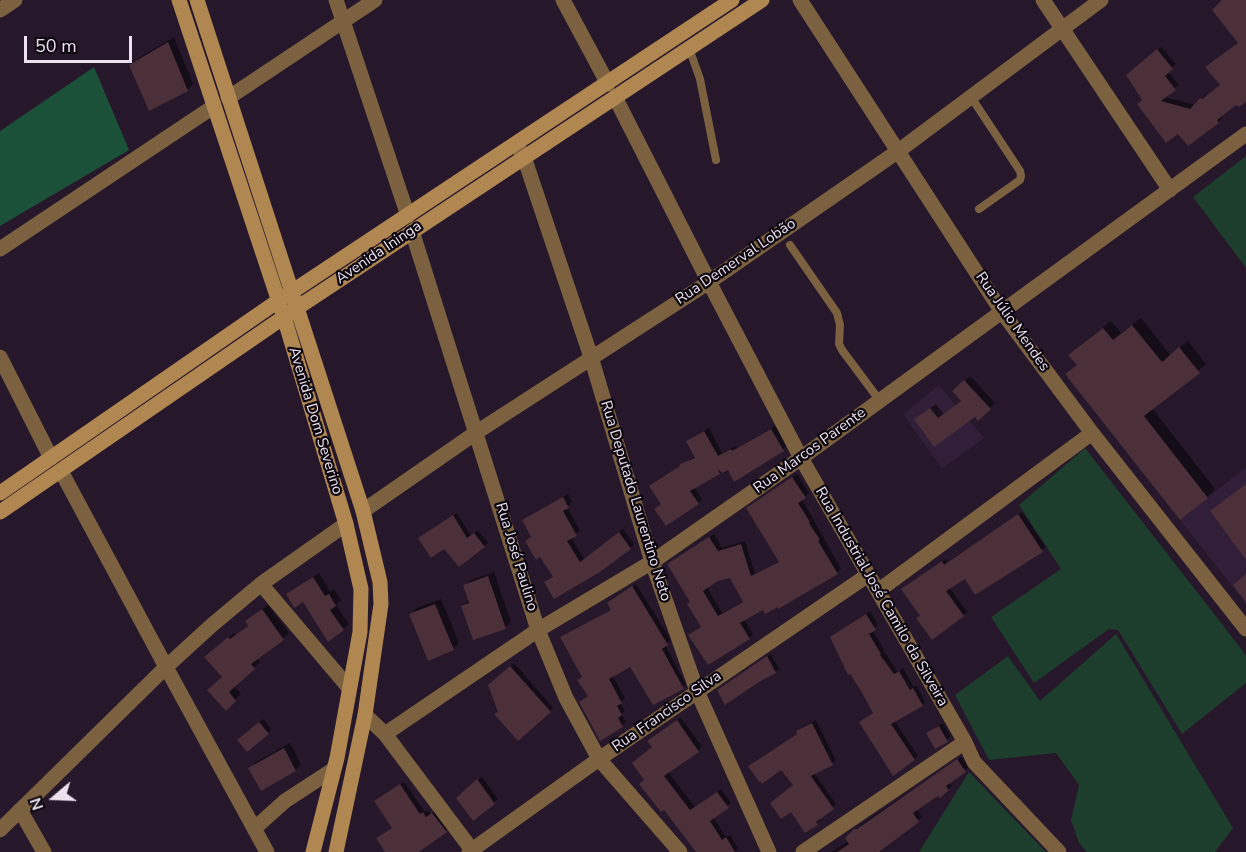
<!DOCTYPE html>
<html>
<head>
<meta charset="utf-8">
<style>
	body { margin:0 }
	#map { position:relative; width:1246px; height:852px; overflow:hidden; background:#26172b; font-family:"Nunito Sans",sans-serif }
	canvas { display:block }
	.north { position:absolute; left:24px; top:768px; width:60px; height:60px; -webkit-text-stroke:4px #0b060e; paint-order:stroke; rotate:251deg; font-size:16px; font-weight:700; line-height:24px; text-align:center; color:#ebe1ef }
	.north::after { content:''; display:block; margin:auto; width:21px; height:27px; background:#ebe1ef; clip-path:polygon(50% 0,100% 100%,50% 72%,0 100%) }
	.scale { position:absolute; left:24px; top:36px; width:108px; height:27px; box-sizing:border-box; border:3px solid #ebe1ef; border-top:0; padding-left:8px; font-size:18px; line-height:21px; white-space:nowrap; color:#ebe1ef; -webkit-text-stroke:4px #0b060e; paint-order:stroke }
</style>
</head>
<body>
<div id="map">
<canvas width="1246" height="852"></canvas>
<div class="north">N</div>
<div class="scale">50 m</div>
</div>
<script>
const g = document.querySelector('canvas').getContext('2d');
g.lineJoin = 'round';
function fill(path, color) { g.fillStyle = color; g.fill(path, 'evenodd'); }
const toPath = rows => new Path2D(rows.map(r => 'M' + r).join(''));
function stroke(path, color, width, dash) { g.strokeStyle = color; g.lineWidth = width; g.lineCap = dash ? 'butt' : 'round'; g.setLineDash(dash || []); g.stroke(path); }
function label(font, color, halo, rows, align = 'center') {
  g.font = font + ' "Nunito Sans",sans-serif'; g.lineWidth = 4.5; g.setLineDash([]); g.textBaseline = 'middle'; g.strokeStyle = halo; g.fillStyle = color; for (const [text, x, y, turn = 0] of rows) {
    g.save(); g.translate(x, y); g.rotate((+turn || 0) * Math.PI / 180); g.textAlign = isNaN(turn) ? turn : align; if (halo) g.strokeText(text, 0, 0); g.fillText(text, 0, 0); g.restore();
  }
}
fill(toPath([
	[939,385,984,438,942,469,903,414],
	[1246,467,1246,604,1180,520]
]), '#311e38');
fill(toPath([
	[1246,156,1246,268,1193,197],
	[1085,448,1246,655,1246,683,1182,734,1118,630,1109,629,1034,683,991,617,1061,569,1019,505],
	[1116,634,1233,828,1215,852,1087,852,1079,843,1071,820,1079,785,1056,753,989,760,955,695,1008,656,1040,701],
	[969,772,1046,852,919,852]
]), '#1d3d2d');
fill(toPath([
	[94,67,129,150,0,226,0,131]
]), '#1b5039');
fill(toPath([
	[1225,0,1246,0,1246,100,1236,102,1220,115,1222,118,1218,122,1188,144,1144,99,1132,72,1161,47,1176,64,1168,72,1179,85,1164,97,1195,105,1205,95,1206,96,1222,85,1239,42],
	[174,37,193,84,187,90,131,65,137,59],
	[1141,318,1170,355,1188,341,1206,364,1152,408,1215,489,1207,497,1067,374,1078,364,1078,347,1111,321,1121,333],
	[970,376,995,403,978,419,975,415,934,445,921,414,936,404,944,415,963,401,954,391],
	[775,426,787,445,783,449,735,480,728,468,694,487,702,499,698,503,662,504,681,465,696,456,687,441,692,437,709,428,722,453,735,446,737,448],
	[797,474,809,493,802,499,841,569,837,573,744,619,753,634,749,638,690,635,702,626,692,602,669,564,714,534,722,548,745,541,755,574,780,561,752,504],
	[731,576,744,601,722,613,707,587,718,580],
	[568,494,572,502,567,507,580,530,571,537,584,559,623,529,634,544,630,548,546,583,554,576,541,555,527,541,532,536,524,520],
	[1022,512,1046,547,976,592,965,576,949,587,967,612,963,615,921,616,907,585,946,559,948,562],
	[457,513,471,536,478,530,488,543,484,546,445,547,420,538],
	[494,572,511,622,505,628,463,606,469,600,465,585,471,580],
	[319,573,330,592,334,589,341,600,336,605,349,624,343,629,304,600,288,595],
	[636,584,671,640,665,645,686,684,683,687,631,665,612,675,625,698,620,703,625,711,621,714,626,722,622,726,590,696,579,680,583,676,562,637,612,609,609,603],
	[441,599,459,643,453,649,411,614,417,608],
	[268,605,289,633,257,658,260,662,234,686,241,694,226,708,223,677,212,652,234,633,236,635,250,625,253,616],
	[870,611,878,625,872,630,884,649,883,650,898,672,903,668,914,687,917,686,925,702,894,720,918,756,914,759,861,722,874,712,836,634],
	[771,654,779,669,775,672,722,687],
	[514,663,553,708,518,739,496,714,499,711,490,685],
	[681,718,702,747,668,772,695,807,721,789,731,803,713,817,726,837,730,835,738,848,735,852,698,852,646,779,653,747,653,737],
	[263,719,271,729,268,733,243,737],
	[816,720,836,760,814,773,836,804,819,818,821,820,817,823,806,831,795,785,782,767,754,762,798,733,801,728],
	[943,723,951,737,935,747,928,733],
	[290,743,301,764,296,770,261,789,250,768,256,762],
	[961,757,969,767,949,782,952,786,948,789,916,809,922,817,881,849,882,852,832,852,849,841,847,838,859,826],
	[482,777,498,799,473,819,461,794],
	[404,782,425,812,427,810,431,814,436,810,449,828,419,852,387,852,382,835,393,827,380,798]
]), '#0007');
fill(toPath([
	[1222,0,1246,0,1246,102,1239,107,1236,105,1217,120,1219,123,1188,146,1178,134,1166,143,1137,104,1142,100,1126,75,1157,49,1173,69,1165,76,1176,90,1161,101,1190,109,1200,98,1202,99,1220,85,1205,67,1238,43,1212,10],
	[168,42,188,91,149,111,129,65],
	[1132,325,1162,362,1179,347,1200,373,1144,416,1208,498,1180,520,1065,374,1077,365,1068,355,1103,328,1113,340],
	[964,380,991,409,978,421,975,417,934,447,914,419,930,408,938,418,961,401,952,391],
	[771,429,784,451,734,482,728,470,722,473,718,469,720,474,690,491,699,504,666,526,654,509,661,504,649,486,680,466,680,464,695,458,686,441,704,431,718,456,731,449,732,451],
	[792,477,806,498,798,503,810,522,809,523,820,540,818,541,838,574,778,609,778,607,765,614,763,610,740,623,750,639,708,665,688,635,701,627,687,604,690,602,667,564,709,537,718,551,741,544,751,576,779,562,746,508],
	[730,578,743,602,718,616,703,591,718,581],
	[1246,484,1246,560,1210,511],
	[563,497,569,508,563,511,577,536,567,541,580,562,619,532,631,549,600,572,554,599,544,582,553,577,540,557,536,560,525,541,531,537,522,520],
	[1018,514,1043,552,975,595,965,579,946,591,964,616,932,640,916,618,920,616,901,589,942,561,944,565],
	[453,515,467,538,474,533,485,547,459,567,444,549,431,558,418,538],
	[1246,574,1246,602,1233,585],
	[488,576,506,629,473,640,461,606,469,603,463,585],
	[313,577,325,596,329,594,336,606,330,610,344,630,328,642,303,602,294,608,286,594],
	[632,586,668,645,662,649,684,689,653,705,630,667,609,679,622,703,617,706,622,715,618,718,623,727,600,741,579,702,588,696,577,680,582,677,560,637,611,610,607,603],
	[435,604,454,650,428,661,409,614],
	[262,609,284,640,251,664,255,669,229,692,236,701,226,711,207,690,222,677,204,657,228,637,230,639,248,626,245,621],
	[866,614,876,630,869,634,881,654,880,655,894,674,899,671,910,690,913,688,923,706,891,724,915,760,893,776,859,722,873,713,861,691,850,674,848,675,830,637],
	[767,656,776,673,759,682,725,705,717,690],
	[510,666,551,712,518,741,494,714,498,712,488,685],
	[677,720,699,752,664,776,690,810,717,792,729,808,710,821,722,840,726,837,735,852,696,852,664,810,661,812,639,784,644,780,632,763,652,747,647,741],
	[259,722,269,734,247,752,237,740],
	[812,723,833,765,811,776,834,809,816,822,818,825,805,833,791,812,781,819,770,803,793,785,781,770,762,784,760,781,759,782,748,766,797,734,796,731],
	[939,726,948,742,935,749,926,733],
	[284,748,296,771,261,791,248,768],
	[957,759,966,772,946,786,949,790,940,798,938,796,913,813,919,822,879,852,837,852,849,844,845,838,854,829,857,829],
	[477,779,495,804,473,821,456,798],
	[400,784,420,814,423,812,426,817,432,813,447,832,419,852,385,852,376,838,392,828,374,801]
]), '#4b2f39');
stroke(toPath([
	[689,48,700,79,716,160],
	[971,97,1020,171,1021,176,1020,180,979,209],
	[790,245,837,313,840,325,839,344,842,350,880,401]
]), '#7b6140', 8);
stroke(toPath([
	[336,0,408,216],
	[563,0,608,84],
	[800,0,1002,312,1092,433,1246,629],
	[1043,0,1170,190],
	[0,10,15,0],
	[615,97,709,282,801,458,965,742,974,762,1059,852],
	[228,98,375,0],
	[518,147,524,157,591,357,652,562,697,691,769,852],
	[412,231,538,630,566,698,599,759,680,852],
	[0,249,213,107],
	[0,357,51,458],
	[61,471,166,667,267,852],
	[363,511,477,432,709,282,897,152,1101,0],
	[261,584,349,688],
	[878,591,1092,433],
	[365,715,385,734,472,850],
	[385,734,538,630,652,562,801,458,1246,134],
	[20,810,44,852],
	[255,828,285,801,334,769],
	[0,830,166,667,212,625,261,584,346,524],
	[469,852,599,759,868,575],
	[803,852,965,742]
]), '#7b6140', 15);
stroke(toPath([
	[179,0,284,317,346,524,361,589,360,632,337,758,313,852],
	[197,0,363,511,380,582,381,604,365,715,336,852],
	[0,493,278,301,732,0],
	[0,512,297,308,762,0]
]), '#b18751', 15);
label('15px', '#ebe1ef', '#0b060e', [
	["Avenida Ininga",379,253,-34],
	["Rua Demerval Lobão",736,262,-34],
	["Rua Júlio Mendes",1012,322,55],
	["Avenida Dom Severino",315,421,73],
	["Rua Marcos Parente",810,451,-36],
	["Rua Deputado Laurentino Neto",635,501,73],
	["Rua José Paulino",516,557,73],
	["Rua Industrial José Camilo da Silveira",881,597,60],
	["Rua Francisco Silva",667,712,-35]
]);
</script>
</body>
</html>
